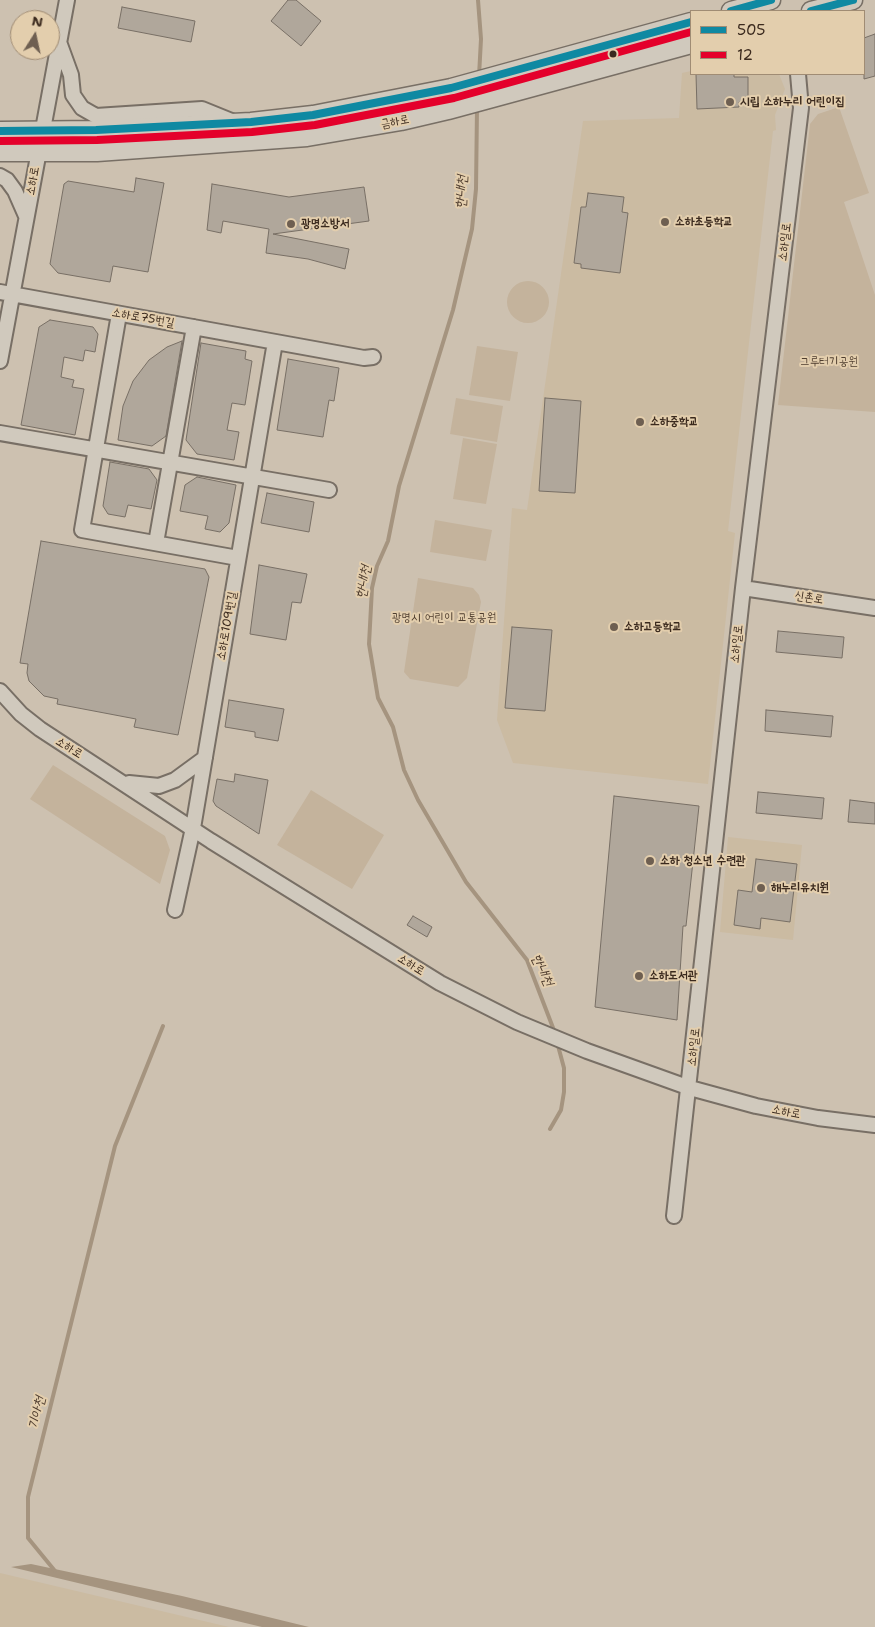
<!DOCTYPE html>
<html>
<head>
<meta charset="utf-8">
<style>
	body { margin:0 }
	#map { position:relative; width:875px; height:1627px; overflow:hidden; background:#cdc1b0; font-family:"Shantell Sans",sans-serif }
	canvas { display:block }
	.legend { position:absolute; left:690px; top:10px; width:175px; height:65px; box-sizing:border-box; background:#e3cead; border:1px solid #a08c74; margin:0; padding:6px 9px; list-style:none; font-size:15px; color:#3b2a1e }
	.legend li { display:flex; align-items:center; gap:10px; height:25px }
	.legend b { width:25px; border:1px solid #a08c74 }
	.north { position:absolute; left:10px; top:10px; width:50px; height:50px; box-sizing:border-box; background:#e3cead; border:1px solid #a08c74; border-radius:50%; rotate:10deg; font-size:14px; font-weight:700; line-height:20px; text-align:center; color:#3b2a1e }
	.north::after { content:''; display:block; margin:auto; width:18px; height:22px; background:#6e5f51; clip-path:polygon(50% 0,100% 100%,50% 72%,0 100%) }
</style>
</head>
<body>
<div id="map">
<canvas width="875" height="1627"></canvas>
<ul class="legend">
<li><b style="height:6px;background:#0f89a2"></b>505</li>
<li><b style="height:6px;background:#e4002b"></b>12</li>
</ul>
<div class="north">N</div>
</div>
<script>
const g = document.querySelector('canvas').getContext('2d');
g.lineJoin = 'round';
function fill(path, color) { g.fillStyle = color; g.fill(path, 'evenodd'); }
const toPath = rows => new Path2D(rows.map(r => 'M' + r).join(''));
function stroke(path, color, width, dash) { g.strokeStyle = color; g.lineWidth = width; g.lineCap = dash ? 'butt' : 'round'; g.setLineDash(dash || []); g.stroke(path); }
function label(font, color, halo, rows, align = 'center') {
  g.font = font + ' "Shantell Sans","Poor Story",sans-serif'; g.lineWidth = 4; g.setLineDash([]); g.textBaseline = 'middle'; g.strokeStyle = halo; g.fillStyle = color; for (const [text, x, y, turn = 0] of rows) {
    g.save(); g.translate(x, y); g.rotate((+turn || 0) * Math.PI / 180); g.textAlign = isNaN(turn) ? turn : align; if (halo) g.strokeText(text, 0, 0); g.fillText(text, 0, 0); g.restore();
  }
}
fill(toPath([
	[691,71,691,74,779,74,785,89,775,115,776,130,773,131,750,334,728,531,735,533,708,784,513,763,497,720,512,508,527,510,583,121,679,118,682,73],
	[728,837,802,845,793,940,720,932],
	[0,1573,229,1627,0,1627]
]), '#cbbba2');
fill(toPath([
	[839,107,869,193,844,202,875,295,875,412,778,405,810,124,818,114],
	'507 302a21 21 0 1 1 42 0a21 21 0 1 1-42 0Z',
	[477,346,518,352,510,401,469,395],
	[456,398,503,406,497,442,450,434],
	[463,438,497,444,486,504,453,499],
	[435,520,492,530,486,561,430,552],
	[418,578,473,588,479,595,481,602,467,678,458,687,410,679,404,672],
	[53,765,165,836,170,850,160,884,30,799],
	[311,790,384,835,352,889,277,845]
]), '#c4b39c');
fill(toPath([
	[31,1564,182,1596,309,1627,262,1627,11,1567]
]), '#a5947f');
stroke(toPath([
	[478,0,481,39,479,76],
	[477,108,476,189,472,229,453,310,399,486,388,541,377,566,372,588,369,644,378,698,393,727,404,770,418,800,466,882,527,960,555,1033],
	[550,1129,561,1110,564,1092,564,1068,557,1042],
	[55,1571,28,1538,28,1497,115,1146,163,1026]
]), '#a5947f', 4);
const building = toPath([
	[288,0,296,0,321,21,301,46,271,21,288,0],
	[122,7,195,21,191,42,118,28,122,7],
	[875,34,875,76,864,79,864,38,875,34],
	[696,74,734,74,734,77,748,77,748,102,739,102,739,107,697,109,696,74],
	[136,178,164,183,148,272,113,266,110,282,58,273,50,264,64,184,68,181,134,192,136,178],
	[212,184,289,197,364,187,369,221,273,234,349,249,345,269,308,259,266,253,269,229,223,221,221,233,207,230,212,184],
	[588,193,624,197,622,212,628,213,620,273,581,268,581,264,574,263,581,207,586,207,588,193],
	[50,320,93,327,98,334,95,352,85,350,83,361,64,357,61,377,74,380,72,387,84,389,75,435,21,425,39,327,50,320],
	[182,341,166,436,152,446,118,440,123,406,133,381,149,360,167,347,182,341],
	[201,343,246,351,245,359,252,361,245,405,232,403,227,430,239,432,234,460,197,454,186,440,201,343],
	[288,359,339,368,334,401,329,400,323,437,277,430,288,359],
	[545,398,581,401,575,493,539,491,545,398],
	[110,462,149,469,157,480,151,509,128,505,125,517,108,514,103,506,110,462],
	[197,477,236,485,229,523,220,532,205,529,208,516,180,511,185,485,197,477],
	[267,493,314,502,309,532,261,523,267,493],
	[41,541,205,569,209,577,178,735,134,727,136,719,57,704,58,699,44,696,29,681,27,673,28,664,20,663,41,541],
	[259,565,307,574,301,603,292,602,286,640,250,634,259,565],
	[512,627,552,630,545,711,505,708,512,627],
	[778,631,844,637,842,658,776,652,778,631],
	[229,700,284,709,278,741,255,737,255,732,225,727,229,700],
	[766,710,833,716,831,737,765,731,766,710],
	[235,774,268,780,259,834,216,806,213,801,217,779,234,782,235,774],
	[758,792,824,798,822,819,756,813,758,792],
	[614,796,699,806,686,926,683,926,677,1020,595,1007,614,796],
	[850,800,875,803,875,824,848,822,850,800],
	[756,859,797,864,790,922,761,918,760,929,734,925,738,890,752,892,756,859],
	[413,916,432,927,427,937,407,925,413,916]
]);
fill(building, '#b0a79b');
stroke(building, '#786f65', 1);
const minor = toPath([
	[59,42,71,75,73,95,82,108,96,116,202,109,234,122],
	[0,176,7,180,15,191,26,216],
	[0,292,364,358,373,357],
	[119,314,82,530,238,558],
	[0,361,67,0],
	[0,433,329,490],
	[156,543,194,327],
	[743,588,875,608],
	[0,691,21,714,40,729,211,841,440,983,517,1022,587,1051,690,1088,756,1106,818,1118,875,1125],
	[129,783,159,786,175,780,205,758],
	[175,910,193,828,275,342],
	[674,1216,743,588,801,108,798,74]
]);
const major = toPath([
	[731,11,771,0],
	[811,11,853,0],
	[0,131,96,130,251,122,313,115,451,88,691,22],
	[0,152,97,152,307,137,401,121,448,110,691,44]
]);
stroke(minor, '#786f65', 18);
stroke(major, '#786f65', 21);
stroke(minor, '#d0c9bd', 14);
stroke(major, '#d0c9bd', 18);
stroke(toPath([
	[731,11,771,0],
	[811,11,853,0],
	[0,131,96,130,251,122,313,115,451,88,691,22]
]), '#0f89a2', 8);
stroke(toPath([
	[0,141,97,140,252,132,315,125,454,98,691,32]
]), '#e4002b', 8);
for (const [x, y, r, color] of [
	[613,54,4.5,"#3b2a1e"],
	[730,102,5,"#6e5f51"],
	[665,222,5,"#6e5f51"],
	[291,224,5,"#6e5f51"],
	[640,422,5,"#6e5f51"],
	[614,627,5,"#6e5f51"],
	[650,861,5,"#6e5f51"],
	[761,888,5,"#6e5f51"],
	[639,976,5,"#6e5f51"]
]) { const dot = new Path2D(); dot.arc(x, y, r, 0, 2 * Math.PI); g.fillStyle = color; g.fill(dot); stroke(dot, '#e3cead', 2); }
label('bold 12px', '#3b2a1e', '#e3cead', [
	["시립 소하누리 어린이집",740,102],
	["소하초등학교",675,222],
	["광명소방서",301,224],
	["소하중학교",650,422],
	["소하고등학교",624,627],
	["소하 청소년 수련관",660,861],
	["해누리유치원",771,888],
	["소하도서관",649,976]
], 'left');
label('12px', '#3b2a1e', '#e3cead', [
	["금하로",395,122,-11],
	["소하로",33,181,-80],
	["소하일로",785,242,-83],
	["소하로75번길",143,318,10],
	["신촌로",809,598,9],
	["소하로109번길",227,626,-80],
	["소하일로",737,644,-84],
	["소하로",69,748,32],
	["소하로",411,965,32],
	["소하일로",694,1047,-84],
	["소하로",786,1112,11]
]);
label('12px', '#4e3d2e', '#e3cead', [
	["그루터기공원",829,362],
	["광명시 어린이 교통공원",444,618]
]);
label('italic 14px', '#4d3b2d', '#e3cead', [
	["한내천",462,192,-87],
	["한내천",364,582,-80],
	["한내천",542,970,65],
	["기아천",37,1413,-76]
]);
</script>
</body>
</html>
